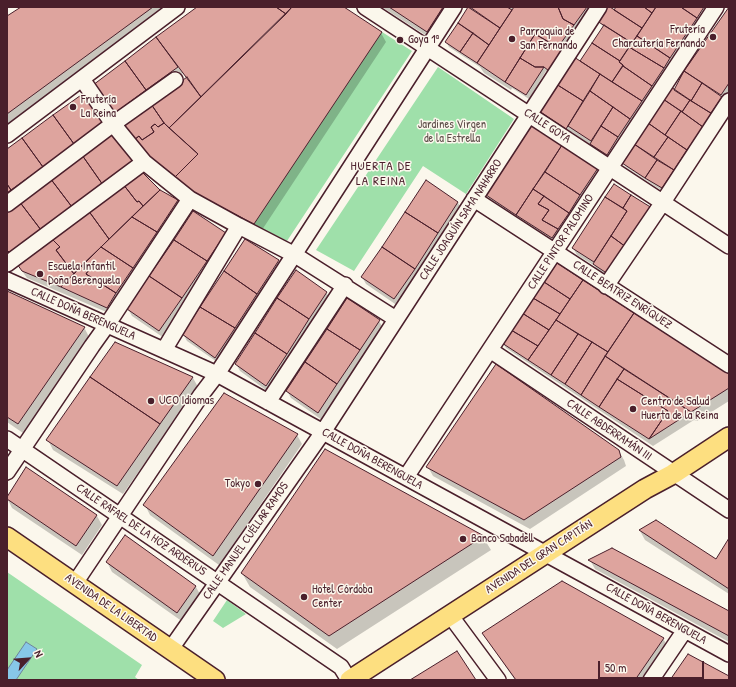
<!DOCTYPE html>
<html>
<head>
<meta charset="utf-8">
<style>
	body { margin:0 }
	#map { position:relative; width:736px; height:687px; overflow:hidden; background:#fbf7ec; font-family:"Patrick Hand",sans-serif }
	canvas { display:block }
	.frame { position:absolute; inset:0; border:8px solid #4a1f2b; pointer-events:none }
	.north { position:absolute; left:8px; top:639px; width:40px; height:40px; -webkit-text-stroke:3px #fbf7ec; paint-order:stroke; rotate:64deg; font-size:11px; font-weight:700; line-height:16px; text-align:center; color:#4a1f2b }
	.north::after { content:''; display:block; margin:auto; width:14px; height:18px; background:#4a1f2b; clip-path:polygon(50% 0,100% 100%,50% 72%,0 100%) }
	.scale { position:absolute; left:598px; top:661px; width:106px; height:18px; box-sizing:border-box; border:2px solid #4a1f2b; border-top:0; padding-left:5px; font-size:12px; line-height:14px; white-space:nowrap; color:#4a1f2b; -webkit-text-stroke:3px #fbf7ec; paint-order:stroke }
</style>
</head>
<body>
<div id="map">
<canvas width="736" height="687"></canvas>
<div class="frame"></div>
<div class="north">N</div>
<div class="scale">50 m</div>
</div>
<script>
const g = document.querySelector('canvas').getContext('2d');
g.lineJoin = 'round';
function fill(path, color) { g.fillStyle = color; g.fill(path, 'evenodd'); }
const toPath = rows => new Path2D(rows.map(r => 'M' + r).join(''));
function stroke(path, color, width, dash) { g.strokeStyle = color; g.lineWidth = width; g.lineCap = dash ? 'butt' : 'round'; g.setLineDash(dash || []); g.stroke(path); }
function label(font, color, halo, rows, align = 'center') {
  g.font = font + ' "Patrick Hand",sans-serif'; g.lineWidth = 3; g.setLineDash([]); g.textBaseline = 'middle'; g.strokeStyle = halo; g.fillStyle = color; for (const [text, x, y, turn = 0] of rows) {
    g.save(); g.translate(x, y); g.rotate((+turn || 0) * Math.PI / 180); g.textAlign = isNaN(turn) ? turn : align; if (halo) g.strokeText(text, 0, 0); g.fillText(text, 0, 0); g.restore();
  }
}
fill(toPath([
	[382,32,412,51,287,241,254,224],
	[438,67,514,119,466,194,423,166,354,271,316,250],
	[7,572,142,665,135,677,139,680,7,680],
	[227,600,246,614,223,628,213,621]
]), '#9fe0aa');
const water = toPath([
	[26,642,37,649,16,680,7,680,7,670,26,642]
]);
fill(water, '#87c7e8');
stroke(water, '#6f849c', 1);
fill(toPath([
	[23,7,171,7,7,127,7,17],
	[199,7,343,7,381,33,386,42,260,233,178,190,187,79,183,73,120,119,95,85],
	[382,7,455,7,433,40],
	[469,7,596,7,552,75,546,71,529,99,512,88,511,90,484,73,480,67,449,47,446,42],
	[608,7,614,11,617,7,709,7,610,159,572,132,570,135,544,118,540,111,580,63,603,27,599,21],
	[729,8,729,100,664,192,626,167,623,163,671,89,675,91,685,72],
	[84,94,103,123,7,203,7,151],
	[532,126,597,169,601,176,555,242,523,222,522,224,492,204,487,195],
	[141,173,160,191,177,200,182,207,111,314,27,278,22,271],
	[426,181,458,203,462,210,398,306,366,284,362,277],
	[614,185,651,208,611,278,596,269,595,266,577,255,573,248],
	[225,234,229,241,164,338,132,316,128,309],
	[278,261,282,268,220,364,187,341,183,334],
	[557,264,729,375,729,401,697,421,694,420,653,446,506,348,503,343],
	[7,292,84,327,89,337,23,433,7,422],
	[326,292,330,299,270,393,240,371,236,364],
	[379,321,383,328,322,420,291,398,287,391],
	[193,378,198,387,123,494,53,450,48,440],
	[297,435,302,444,219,565,150,515,145,505],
	[325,450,483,537,491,550,337,649,250,587,242,573],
	[618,450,624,460,626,466,530,529,433,476,428,467],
	[27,469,97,516,102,525,82,555,12,508,7,498],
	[640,531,716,560,729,540,729,594,645,540],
	[126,536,196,587,201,596,183,622,112,572,107,562],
	[590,560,729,612,729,642,595,569],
	[483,634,663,638,668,648,646,680,515,680]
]), '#0003');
const building = toPath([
	[21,7,153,7,7,114,7,16,21,7],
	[197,7,276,7,286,14,201,97,156,37,197,7],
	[276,7,292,7,286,14,276,7],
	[292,7,344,7,382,32,254,224,171,181,198,154,169,128,292,7],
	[389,7,443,7,427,32,389,7],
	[468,7,500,28,489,45,458,23,468,7],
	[470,7,507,7,512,10,500,28,470,7],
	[514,7,558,7,563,19,574,25,558,47,535,34,505,82,477,63,514,7],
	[558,7,587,7,574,25,563,19,558,7],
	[606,7,610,7,642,28,632,43,597,21,606,7],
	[616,7,644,7,652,13,642,28,614,10,616,7],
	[644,7,656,7,652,13,644,7],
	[656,7,681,7,697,18,670,58,637,36,656,7],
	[683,7,704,7,697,18,682,8,683,7],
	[729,7,729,83,721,95,684,71,729,7],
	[458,23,473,33,460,52,445,42,458,23],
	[604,25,632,43,620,61,592,43,604,25],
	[473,33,489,45,477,63,460,52,473,33],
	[535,34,563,51,549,71,544,67,535,67,520,58,535,34],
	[637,36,670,58,664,68,629,47,637,36],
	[156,37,178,67,146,90,125,61,156,37],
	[592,43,620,61,619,62,623,65,612,82,580,61,592,43],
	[629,47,664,68,652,86,623,66,623,65,619,62,629,47],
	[574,57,600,74,583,101,556,84,574,57],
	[520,58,535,67,544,67,526,95,505,82,520,58],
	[125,61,146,90,115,113,93,85,125,61],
	[623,66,652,86,642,101,612,82,623,66],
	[684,71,702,83,691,101,674,90,684,71],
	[600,74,642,101,630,119,590,91,600,74],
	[187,77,201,97,169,128,164,123,151,104,187,77],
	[702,83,722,97,711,113,691,101,702,83],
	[556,84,583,101,566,129,539,111,556,84],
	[671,87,690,100,682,112,663,99,671,87],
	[590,91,613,107,591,141,568,126,590,91],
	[84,93,103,122,74,144,53,115,84,93],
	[663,99,681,111,665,135,648,123,663,99],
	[690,100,712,114,703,127,682,112,690,100],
	[151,104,164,123,158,127,155,124,151,127,154,132,142,140,139,136,134,140,123,124,151,104],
	[613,107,630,119,618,137,601,126,613,107],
	[681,111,703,127,687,150,665,135,681,111],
	[53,115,74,144,43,167,22,138,53,115],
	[164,123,198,154,171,181,152,164,134,140,139,136,142,140,154,132,151,127,155,124,158,127,164,123],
	[648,123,668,137,654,157,634,144,648,123],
	[532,125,562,145,516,215,486,195,532,125],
	[601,126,618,137,607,155,590,144,601,126],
	[113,131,134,161,103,185,82,155,113,131],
	[668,137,687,150,674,170,654,157,668,137],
	[22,138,43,167,11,190,7,184,7,149,22,138],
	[634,144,657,160,645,178,622,163,634,144],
	[562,145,598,168,580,195,545,172,562,145],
	[82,155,103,185,72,207,50,178,82,155],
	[657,160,674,170,662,188,645,178,657,160],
	[141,171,160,190,143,206,139,201,137,202,123,184,141,171],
	[545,172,580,195,569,213,533,189,545,172],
	[50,178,72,207,41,230,19,201,50,178],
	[426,180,458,202,438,233,405,212,426,180],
	[7,184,11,190,7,193,7,184],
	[123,184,137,202,139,201,143,206,109,239,88,210,123,184],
	[614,184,631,195,623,208,605,197,614,184],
	[533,189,544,196,538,204,549,210,542,220,558,229,552,238,516,215,533,189],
	[160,190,178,200,157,232,132,217,160,190],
	[631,195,652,208,626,247,611,236,627,211,623,208,631,195],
	[544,196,569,213,558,229,542,220,549,210,538,204,544,196],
	[605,197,627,211,594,262,572,248,605,197],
	[19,201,41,230,10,253,7,250,7,210,19,201],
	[88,210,109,239,74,274,56,250,60,247,51,238,88,210],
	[193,211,226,233,207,261,174,240,193,211],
	[405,212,438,233,415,269,382,247,405,212],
	[132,217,157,232,133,268,101,247,132,217],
	[611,236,626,247,608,274,593,264,611,236],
	[51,238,60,247,56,250,74,274,61,287,22,271,17,264,51,238],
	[245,239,279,260,257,294,224,271,245,239],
	[174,240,207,261,182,298,149,276,174,240],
	[101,247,133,268,116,293,86,274,88,271,81,266,101,247],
	[382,247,415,269,394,299,361,277,382,247],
	[557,263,583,280,570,299,544,282,557,263],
	[81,266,88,271,86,274,116,293,107,308,61,287,81,266],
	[296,270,327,292,309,319,277,298,296,270],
	[224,271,257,294,235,328,200,307,224,271],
	[149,276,182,298,159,331,127,309,149,276],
	[583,280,634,313,608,352,556,320,583,280],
	[544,282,570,299,560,314,533,298,544,282],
	[7,291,85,327,18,424,7,417,7,291],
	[277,298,309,319,287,354,255,333,277,298],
	[347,298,380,320,360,350,327,329,347,298],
	[533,298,560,314,549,330,522,313,533,298],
	[200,307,235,328,215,358,182,334,200,307],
	[522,313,549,330,538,346,511,330,522,313],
	[634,313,729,374,729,388,691,412,605,356,634,313],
	[556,320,578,334,551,375,528,360,556,320],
	[327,329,360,350,337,384,305,362,327,329],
	[511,330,538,346,528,360,502,343,511,330],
	[255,333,287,354,266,386,235,364,255,333],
	[578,334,592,342,565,384,551,375,578,334],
	[115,342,193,377,160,424,90,377,115,342],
	[592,342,608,352,581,395,565,384,592,342],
	[605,356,624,369,599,407,581,395,605,356],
	[305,362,337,384,318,413,286,391,305,362],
	[496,364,619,450,621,457,524,520,426,467,496,364],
	[624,369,691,412,649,439,668,411,617,379,624,369],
	[90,377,160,424,117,486,46,440,90,377],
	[617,379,668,411,649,439,599,407,617,379],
	[224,393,298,434,213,556,143,505,224,393],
	[325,449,484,536,329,636,241,573,325,449],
	[26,467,97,515,76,546,7,499,7,497,26,467],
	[656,520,716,559,729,538,729,589,639,530,656,520],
	[125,535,196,586,177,613,106,562,125,535],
	[612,548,729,611,729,636,588,560,612,548],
	[562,581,664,638,635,680,516,680,482,633,562,581],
	[457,651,476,680,410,680,457,651],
	[688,654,729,676,729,680,670,680,688,654]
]);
fill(building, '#dea49e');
stroke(building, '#4a1f2b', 1);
const minor = toPath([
	[365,7,729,246],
	[82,79,113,124,144,162,190,199,239,226,295,255,396,319],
	[7,135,177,7],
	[474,199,729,365],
	[7,204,113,124,175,80],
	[7,264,144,162],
	[7,280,217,374,729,654],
	[606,286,663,202,729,101],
	[164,350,239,226],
	[490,350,729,510],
	[268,402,345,285],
	[7,439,341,667,349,680],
	[7,472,92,346,107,325,190,199],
	[406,477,716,7],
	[75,583,201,395,217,374,454,7],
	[450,615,498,680],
	[170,650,323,432,599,7],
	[651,680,685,630]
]);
const major = toPath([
	[7,537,215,680],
	[350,680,645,489,673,474,729,437]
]);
stroke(minor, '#4a1f2b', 18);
stroke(major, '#4a1f2b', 22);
stroke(minor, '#fbf7ec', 15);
stroke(major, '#fddf80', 19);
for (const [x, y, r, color] of [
	[713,37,4,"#4a1f2b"],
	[512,39,4,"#4a1f2b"],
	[400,40,4,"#4a1f2b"],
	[73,107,4,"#4a1f2b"],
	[40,274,4,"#4a1f2b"],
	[151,401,4,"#4a1f2b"],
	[633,409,4,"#4a1f2b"],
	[258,484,4,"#4a1f2b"],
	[463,539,4,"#4a1f2b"],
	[304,597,4,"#4a1f2b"]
]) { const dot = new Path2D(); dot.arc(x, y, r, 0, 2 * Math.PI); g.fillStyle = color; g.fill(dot); stroke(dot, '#fbf7ec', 1.5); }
label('12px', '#4a1f2b', '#fbf7ec', [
	["Frutería",705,30,"right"],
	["Charcutería Fernando",705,44,"right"],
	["Parroquia de",520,32],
	["San Fernando",520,46],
	["Goya 1ª",408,40],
	["Frutería",81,100],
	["La Reina",81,114],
	["Escuela Infantil",48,267],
	["Doña Berenguela",48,281],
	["UCO Idiomas",159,401],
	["Centro de Salud",641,402],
	["Huerta de la Reina",641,416],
	["Tokyo",250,484,"right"],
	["Banco Sabadell",471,539],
	["Hotel Córdoba",312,590],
	["Center",312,604]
], 'left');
label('12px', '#5f4f4b', '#fbf7ec', [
	["Jardines Virgen",452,125],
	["de la Estrella",452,139]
]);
label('12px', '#4a1f2b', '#fbf7ec', [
	["CALLE GOYA",547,126,33],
	["CALLE JOAQUÍN SAMA NAHARRO",461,220,-57],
	["CALLE PINTOR PALOMINO",561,242,-57],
	["CALLE BEATRIZ ENRÍQUEZ",622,295,33],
	["CALLE DOÑA BERENGUELA",83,314,24],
	["CALLE ABDERRAMÁN III",609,430,34],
	["CALLE DOÑA BERENGUELA",372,459,29],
	["CALLE RAFAEL DE LA HOZ ARDERIUS",141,530,34],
	["CALLE MANUEL CUÉLLAR RAMOS",246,541,-55],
	["AVENIDA DEL GRAN CAPITÁN",539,557,-33],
	["AVENIDA DE LA LIBERTAD",111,608,35],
	["CALLE DOÑA BERENGUELA",656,614,29]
]);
g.letterSpacing = '1px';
label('13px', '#4a1f2b', '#fbf7ec', [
	["HUERTA DE",381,167],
	["LA REINA",381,182]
]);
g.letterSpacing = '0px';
</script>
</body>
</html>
